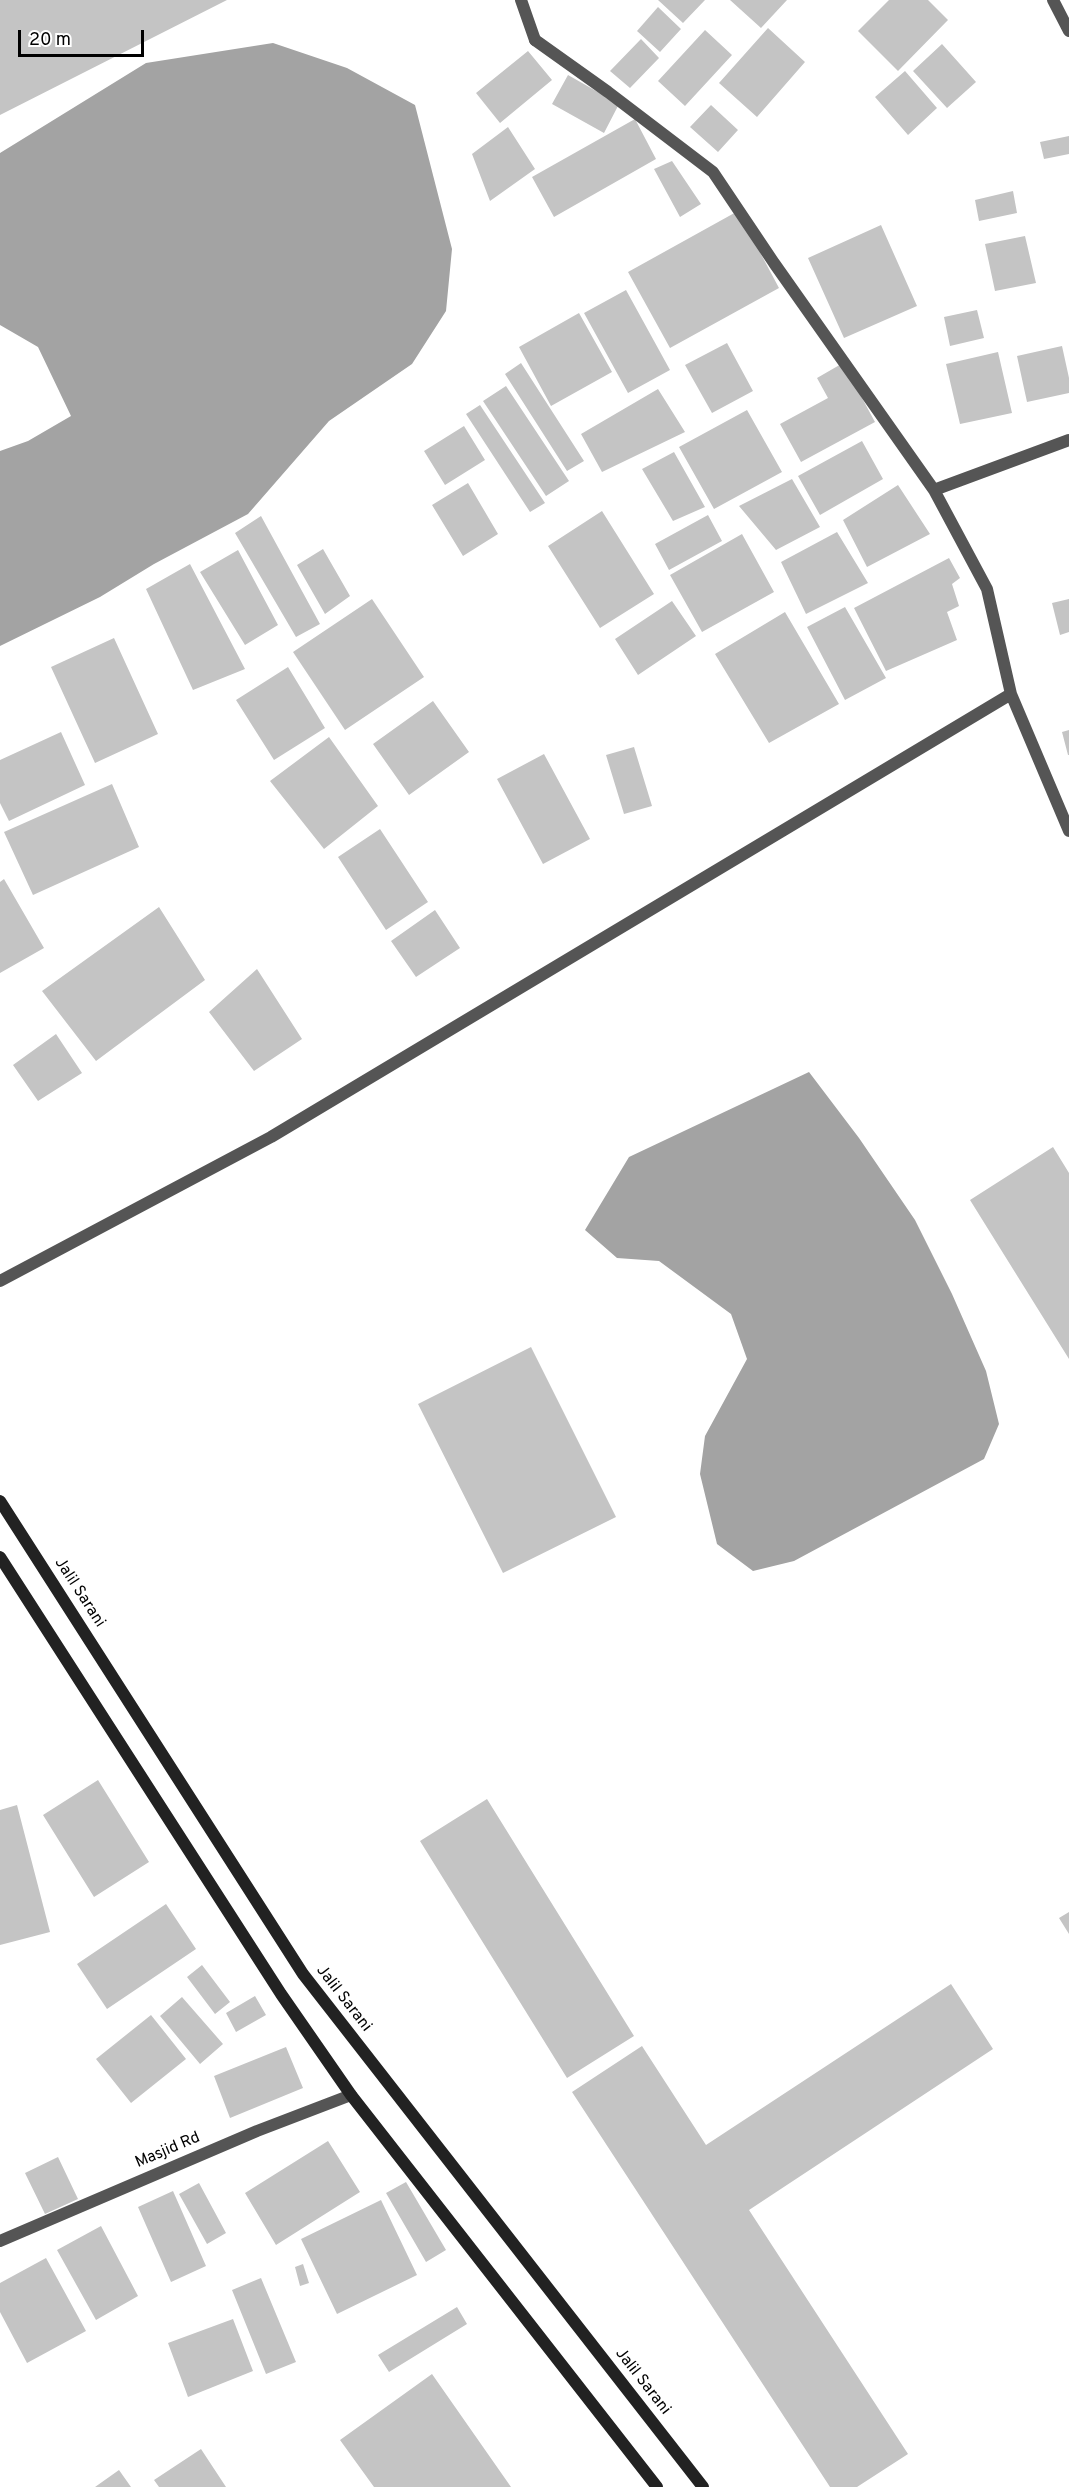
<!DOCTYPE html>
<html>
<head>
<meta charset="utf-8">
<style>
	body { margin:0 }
	#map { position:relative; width:1069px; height:2487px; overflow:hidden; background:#fff; font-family:Overpass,sans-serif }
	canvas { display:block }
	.scale { position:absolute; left:18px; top:30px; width:126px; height:27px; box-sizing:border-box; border:3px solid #000; border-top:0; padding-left:8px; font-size:18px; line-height:21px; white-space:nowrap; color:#000; -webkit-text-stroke:4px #fff; paint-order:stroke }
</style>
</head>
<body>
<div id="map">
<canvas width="1069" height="2487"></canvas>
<div class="scale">20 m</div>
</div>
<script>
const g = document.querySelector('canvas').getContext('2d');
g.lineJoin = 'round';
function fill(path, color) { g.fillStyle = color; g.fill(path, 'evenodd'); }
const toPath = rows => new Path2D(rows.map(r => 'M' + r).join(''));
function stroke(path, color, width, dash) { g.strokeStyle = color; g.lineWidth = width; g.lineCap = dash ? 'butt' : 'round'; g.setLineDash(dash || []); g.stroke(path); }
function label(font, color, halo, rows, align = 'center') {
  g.font = font + ' Overpass,sans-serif'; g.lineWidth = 6; g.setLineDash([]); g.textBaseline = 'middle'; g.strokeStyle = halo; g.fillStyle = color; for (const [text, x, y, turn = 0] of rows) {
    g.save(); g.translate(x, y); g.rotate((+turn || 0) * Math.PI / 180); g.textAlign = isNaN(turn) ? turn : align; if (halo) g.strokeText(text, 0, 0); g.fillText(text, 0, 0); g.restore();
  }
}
fill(toPath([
	[273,43,347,68,415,105,452,249,446,311,412,364,329,421,248,514,154,564,100,597,0,646,0,451,28,441,71,416,38,347,0,325,0,153,146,63],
	[809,1072,859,1138,915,1220,952,1294,986,1371,999,1424,984,1459,794,1561,753,1571,717,1544,700,1474,705,1436,747,1359,731,1314,659,1261,617,1258,585,1230,629,1157]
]), '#a3a3a3');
fill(toPath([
	[0,0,227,0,0,115],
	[658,0,705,0,683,23],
	[730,0,787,0,761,28],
	[889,0,928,0,948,20,898,71,858,31],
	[658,7,681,29,660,52,637,31],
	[768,28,805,62,757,117,719,83],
	[705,30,732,55,685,106,658,81],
	[641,39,659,58,630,88,610,71],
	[942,44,976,82,947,108,913,71],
	[528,51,552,80,500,123,476,93],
	[905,71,937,108,908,135,875,97],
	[568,75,619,104,604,133,552,104],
	[711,105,738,130,718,152,690,127],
	[635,119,656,159,554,217,532,177],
	[508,127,535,169,490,201,472,154],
	[1069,136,1069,154,1044,159,1040,142],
	[672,161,701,204,680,217,654,169],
	[1013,191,1017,213,979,221,975,200],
	[738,211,779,288,670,348,628,272],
	[881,225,917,306,844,338,808,258],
	[1025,236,1036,283,995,291,985,244],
	[626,290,670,370,628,393,584,313],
	[977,310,984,338,950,346,944,317],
	[579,313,612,372,551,406,519,347],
	[727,343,753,391,712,413,685,365],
	[1062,346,1069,378,1069,393,1027,402,1017,356],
	[998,352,1012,413,960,424,946,364],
	[521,363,584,461,567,471,505,374],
	[843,363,875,422,801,462,780,424,828,398,817,378],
	[506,386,569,481,546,496,483,401],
	[658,389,685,432,602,472,581,434],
	[480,405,545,503,530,512,466,414],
	[747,410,782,472,714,509,679,447],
	[464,426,485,460,445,485,424,451],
	[862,441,883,479,820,515,798,476],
	[674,452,705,507,673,521,642,469],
	[792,479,820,527,776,550,739,506],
	[468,483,498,534,463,556,432,505],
	[898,485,930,534,867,567,843,520],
	[602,511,654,594,600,628,548,546],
	[708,515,722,541,669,570,655,544],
	[261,516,320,624,296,637,235,533],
	[837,532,868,583,806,614,781,562],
	[742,534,774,592,702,632,670,575],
	[323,549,350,596,325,614,297,565],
	[238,550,278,625,245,645,200,572],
	[949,558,960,578,952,584,959,606,947,612,957,640,886,671,854,608],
	[190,564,245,669,193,690,146,589],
	[372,599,424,677,345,730,293,652],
	[1069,599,1069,632,1060,635,1052,603],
	[672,601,696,636,638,675,615,639],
	[845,607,886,678,845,700,807,627],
	[785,612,839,704,769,743,715,654],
	[114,638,158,734,95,763,51,667],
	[288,667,325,728,274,760,236,700],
	[433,701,469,752,409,795,373,744],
	[1069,730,1069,755,1068,755,1062,732],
	[61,732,85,785,9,821,0,803,0,760],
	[329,737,378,806,324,849,270,781],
	[634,747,652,806,624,814,606,755],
	[544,754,590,839,543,864,497,779],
	[112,784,139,847,33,895,4,832],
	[380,829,428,902,386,930,338,857],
	[4,879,44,948,0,973,0,882],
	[159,907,205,980,96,1061,42,991],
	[435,910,460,948,416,977,391,941],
	[257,969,302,1039,254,1071,209,1012],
	[56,1034,82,1073,38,1101,13,1065],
	[1053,1147,1069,1173,1069,1359,970,1200],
	[531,1347,616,1517,503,1573,418,1404],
	[98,1780,149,1862,94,1897,43,1815],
	[487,1799,634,2036,567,2078,420,1841],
	[17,1805,50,1932,0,1945,0,1810],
	[166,1904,196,1949,107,2009,77,1964],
	[1069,1912,1069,1934,1059,1918],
	[202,1965,230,2002,215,2014,187,1977],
	[951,1984,993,2049,749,2210,908,2454,857,2487,830,2487,572,2092,642,2046,706,2145],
	[255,1996,266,2015,236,2032,226,2013],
	[182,1997,223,2044,200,2064,160,2016],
	[151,2015,186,2059,131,2103,96,2059],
	[286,2047,303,2088,230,2118,214,2076],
	[328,2141,360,2192,276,2245,245,2193],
	[58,2157,78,2199,45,2214,25,2173],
	[406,2182,446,2250,426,2262,386,2193],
	[199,2183,226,2233,207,2244,179,2194],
	[173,2191,206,2266,171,2282,138,2207],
	[381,2200,417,2275,337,2314,301,2239],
	[101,2226,138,2296,96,2320,57,2250],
	[46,2258,86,2331,27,2363,0,2312,0,2283],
	[303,2264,309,2283,300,2286,295,2267],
	[261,2278,296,2362,266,2374,232,2290],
	[457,2307,467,2324,389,2372,378,2355],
	[233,2319,253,2371,188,2397,168,2343],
	[432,2374,511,2487,374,2487,340,2440],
	[201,2449,226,2487,159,2487,154,2480],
	[119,2470,131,2487,95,2487]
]), '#c4c4c4');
stroke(toPath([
	[521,0,535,40]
]), '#555', 12);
stroke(toPath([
	[1053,0,1069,31],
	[535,40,608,92,713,172,774,263,934,490],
	[1069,440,934,490,987,589,1011,694,1069,831],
	[0,1281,271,1137,1011,694],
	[0,2241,257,2131,351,2095]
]), '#555', 12);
stroke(toPath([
	[0,1501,303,1974,703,2487],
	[0,1557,281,1994,351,2095,657,2487]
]), '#222', 12);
label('16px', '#000', '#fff', [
	["Jalil Sarani",79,1593,57],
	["Jalil Sarani",343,1999,52],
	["Masjid Rd",168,2151,-23],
	["Jalil Sarani",642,2382,52]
]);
</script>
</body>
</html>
